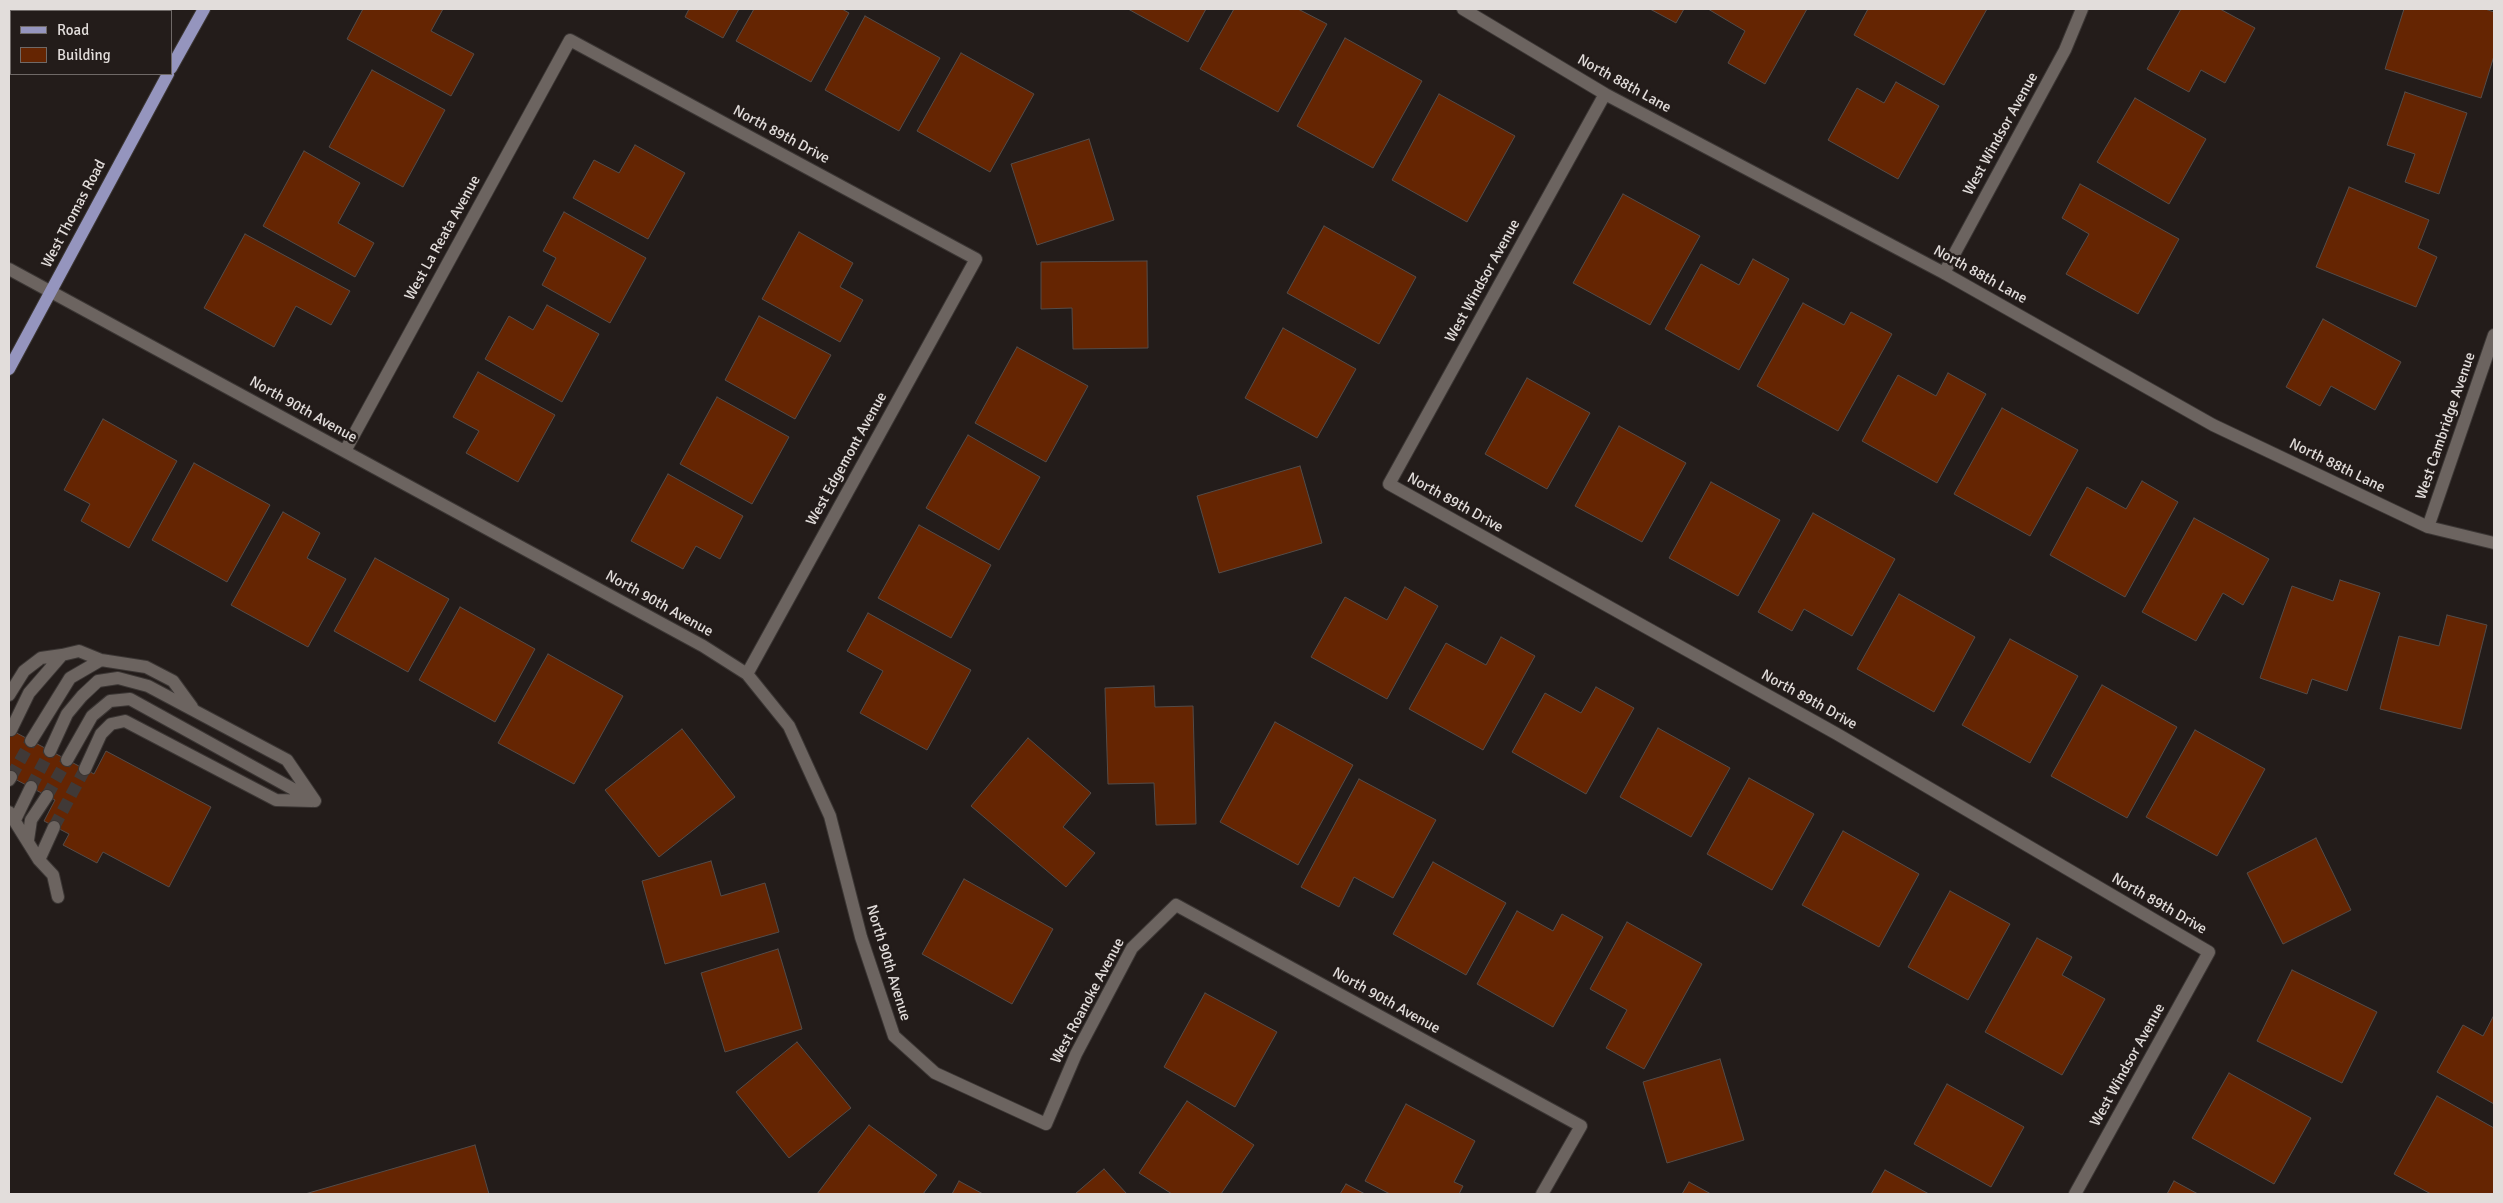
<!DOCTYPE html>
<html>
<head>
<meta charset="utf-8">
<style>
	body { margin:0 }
	#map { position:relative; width:2503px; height:1203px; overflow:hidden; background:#231c1a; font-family:Signika,sans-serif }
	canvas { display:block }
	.frame { position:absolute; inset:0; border:10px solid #e2dddb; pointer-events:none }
	.legend { position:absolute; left:10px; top:10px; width:162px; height:65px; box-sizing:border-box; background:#231c1a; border:1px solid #6f6967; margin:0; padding:6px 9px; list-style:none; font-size:15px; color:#e2dddb }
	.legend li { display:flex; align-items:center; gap:10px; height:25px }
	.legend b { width:25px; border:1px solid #6f6967 }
</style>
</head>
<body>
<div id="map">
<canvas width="2503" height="1203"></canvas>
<div class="frame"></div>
<ul class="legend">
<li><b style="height:6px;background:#9595be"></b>Road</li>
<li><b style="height:14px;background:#652502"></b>Building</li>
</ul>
</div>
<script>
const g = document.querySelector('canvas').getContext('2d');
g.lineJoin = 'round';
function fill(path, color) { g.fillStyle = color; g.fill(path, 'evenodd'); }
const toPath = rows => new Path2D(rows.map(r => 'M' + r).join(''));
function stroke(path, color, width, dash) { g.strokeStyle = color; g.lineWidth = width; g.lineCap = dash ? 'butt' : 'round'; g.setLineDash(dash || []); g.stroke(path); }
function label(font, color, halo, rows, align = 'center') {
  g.font = font + ' Signika,sans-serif'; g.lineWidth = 5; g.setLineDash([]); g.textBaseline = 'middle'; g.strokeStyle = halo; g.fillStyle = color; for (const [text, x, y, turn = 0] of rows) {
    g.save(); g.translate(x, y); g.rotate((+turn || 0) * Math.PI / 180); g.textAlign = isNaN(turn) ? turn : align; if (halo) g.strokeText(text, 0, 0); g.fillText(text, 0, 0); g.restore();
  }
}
const building = toPath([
	[363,9,443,9,431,31,474,54,451,96,347,39,363,9],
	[689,9,739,9,723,38,685,17,689,9],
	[754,9,842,9,849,13,811,82,736,41,754,9],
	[1128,9,1206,9,1188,42,1128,9],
	[1234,9,1298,9,1327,24,1278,112,1200,69,1234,9],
	[1650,9,1684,9,1676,23,1650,9],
	[1708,9,1807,9,1765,84,1728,63,1745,31,1708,9],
	[1868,9,1987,9,1944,85,1854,35,1868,9],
	[2181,9,2220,9,2255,28,2225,83,2201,70,2189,92,2147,69,2181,9],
	[2404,9,2485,9,2494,12,2494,56,2481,98,2385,69,2404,9],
	[865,16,940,58,899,131,825,90,865,16],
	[1345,38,1422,81,1373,168,1297,126,1345,38],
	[961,53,1034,94,990,172,917,131,961,53],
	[372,70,445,110,403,187,329,147,372,70],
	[1896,82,1939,106,1898,179,1828,140,1857,88,1884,103,1896,82],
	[2405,92,2467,113,2439,194,2405,182,2415,154,2387,145,2405,92],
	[1439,94,1515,136,1467,222,1392,180,1439,94],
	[2135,98,2206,139,2169,204,2097,162,2135,98],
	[1089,139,1114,220,1037,245,1011,164,1089,139],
	[635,145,685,173,648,239,573,198,594,160,619,173,635,145],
	[304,151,360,183,338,223,374,243,355,277,263,226,304,151],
	[2080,184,2179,239,2138,314,2066,274,2089,234,2062,218,2080,184],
	[2349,187,2429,220,2418,248,2437,257,2416,307,2316,267,2349,187],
	[1623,194,1700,236,1650,325,1573,283,1623,194],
	[564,212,646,258,610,323,542,285,556,258,543,251,564,212],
	[1324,226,1416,277,1379,344,1287,293,1324,226],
	[799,232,853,263,840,287,863,300,840,342,762,299,799,232],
	[245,234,350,291,331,325,296,306,274,347,204,308,245,234],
	[1753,259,1789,279,1739,370,1665,329,1701,264,1739,285,1753,259],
	[1147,261,1148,348,1073,349,1072,308,1041,309,1041,262,1147,261],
	[1803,303,1844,325,1851,312,1892,334,1838,431,1757,386,1803,303],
	[547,305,599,334,562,402,485,359,509,316,533,330,547,305],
	[759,316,831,355,795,419,725,380,759,316],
	[2323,319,2401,362,2375,410,2331,386,2320,406,2286,387,2323,319],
	[1283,328,1356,369,1317,438,1245,398,1283,328],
	[1017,347,1088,386,1046,462,975,423,1017,347],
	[478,372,555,415,518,482,466,453,479,431,453,417,478,372],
	[1948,373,1986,394,1937,483,1862,441,1898,375,1936,396,1948,373],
	[1527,378,1590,413,1547,489,1485,454,1527,378],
	[717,397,789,437,752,504,680,464,717,397],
	[2002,408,2078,450,2030,536,1954,494,2002,408],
	[103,419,177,461,129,548,81,521,90,504,64,490,103,419],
	[1619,426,1686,463,1642,542,1575,506,1619,426],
	[968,435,1040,477,999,550,926,508,968,435],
	[194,463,270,505,227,582,152,540,194,463],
	[1300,466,1322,543,1219,573,1197,496,1300,466],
	[668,474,743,516,720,559,696,546,683,569,631,541,668,474],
	[2142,481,2178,502,2125,597,2050,555,2087,487,2126,509,2142,481],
	[1711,482,1780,520,1738,596,1669,558,1711,482],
	[283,512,320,533,307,558,346,579,308,647,231,605,283,512],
	[1813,513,1895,559,1852,636,1804,609,1792,631,1758,612,1813,513],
	[2194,518,2269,559,2243,605,2223,593,2196,641,2142,612,2194,518],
	[919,525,991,565,951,638,878,598,919,525],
	[375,558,449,599,408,672,334,631,375,558],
	[2340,580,2380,593,2347,691,2312,679,2307,694,2260,678,2292,586,2333,601,2340,580],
	[1405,587,1438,606,1387,699,1311,657,1345,597,1387,620,1405,587],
	[1899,594,1975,637,1934,712,1857,669,1899,594],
	[460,607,535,649,495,722,419,680,460,607],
	[868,613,971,670,927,750,860,713,883,671,847,651,868,613],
	[2447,615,2487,625,2461,729,2380,709,2399,636,2439,646,2447,615],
	[1501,637,1535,656,1483,750,1409,709,1446,643,1486,665,1501,637],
	[2010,639,2078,676,2030,763,1962,725,2010,639],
	[548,654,623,696,574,784,498,743,548,654],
	[2102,685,2177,727,2127,818,2051,776,2102,685],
	[1154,686,1155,707,1193,706,1196,824,1156,825,1154,783,1108,784,1105,688,1154,686],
	[1596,687,1634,708,1586,794,1512,752,1545,693,1581,713,1596,687],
	[1275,722,1353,765,1298,865,1220,822,1275,722],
	[1658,728,1730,768,1691,837,1620,797,1658,728],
	[9,729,94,774,106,751,211,807,169,887,103,852,97,863,63,845,69,834,44,821,55,800,9,776,9,729],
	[682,729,735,797,659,857,605,790,682,729],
	[2195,730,2265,769,2217,856,2146,817,2195,730],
	[1028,738,1091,793,1063,827,1095,853,1066,887,971,806,1028,738],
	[1749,778,1814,814,1772,890,1707,854,1749,778],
	[1359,779,1436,820,1393,898,1354,877,1339,907,1301,887,1359,779],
	[1843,831,1919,874,1879,947,1802,905,1843,831],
	[2316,838,2351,910,2283,944,2247,873,2316,838],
	[711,861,721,896,765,883,779,932,665,964,642,881,711,861],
	[1433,862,1506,903,1466,975,1393,934,1433,862],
	[964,879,1053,929,1012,1004,922,954,964,879],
	[1950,891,2010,924,1968,1000,1908,967,1950,891],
	[1517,911,1553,931,1562,914,1603,937,1553,1027,1477,984,1517,911],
	[1627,922,1702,964,1644,1069,1606,1048,1627,1010,1590,989,1627,922],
	[2037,938,2072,957,2062,975,2105,999,2062,1075,1985,1032,2037,938],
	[778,949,802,1029,725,1052,701,973,778,949],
	[2292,970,2377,1012,2342,1083,2257,1041,2292,970],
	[1205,993,1277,1032,1235,1107,1164,1067,1205,993],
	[2494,1015,2494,1104,2437,1072,2463,1025,2483,1036,2494,1015],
	[797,1042,851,1108,789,1158,736,1092,797,1042],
	[1720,1059,1744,1140,1667,1163,1643,1082,1720,1059],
	[2229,1073,2311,1118,2274,1184,2192,1138,2229,1073],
	[1947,1084,2024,1127,1991,1187,1914,1144,1947,1084],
	[2437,1096,2494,1128,2494,1194,2431,1194,2394,1174,2437,1096],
	[1187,1101,1254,1145,1221,1194,1172,1194,1139,1173,1187,1101],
	[1406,1104,1475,1141,1454,1182,1463,1186,1459,1194,1390,1194,1365,1181,1406,1104],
	[869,1125,937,1175,923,1194,817,1194,869,1125],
	[475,1145,489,1194,305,1194,475,1145],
	[1104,1169,1127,1194,1075,1194,1104,1169],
	[1885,1170,1929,1194,1871,1194,1885,1170],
	[959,1181,983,1194,952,1194,959,1181],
	[2174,1181,2198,1194,2167,1194,2174,1181],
	[1689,1182,1711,1194,1682,1194,1689,1182],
	[1346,1184,1365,1194,1340,1194,1346,1184]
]);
fill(building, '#652502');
stroke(building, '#544c49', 1);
stroke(toPath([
	[11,777,31,741],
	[31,787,50,751],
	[47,796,67,760],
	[54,827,85,769]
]), '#403937', 12, [12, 6]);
const minor = toPath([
	[1463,9,1605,94,1944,273,2213,425,2428,527,2494,543],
	[1605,94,1389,484,1837,734,2209,952,2075,1194],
	[9,269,703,646,747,674,789,726,830,816,861,937,894,1036,935,1073,1046,1124,1076,1054,1132,948,1176,905,1581,1126,1542,1194],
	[1944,273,2065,50,2082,9],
	[345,451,570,40,976,259,747,674],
	[2428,527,2494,335],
	[9,695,24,671,41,658,62,655],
	[11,730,29,693,62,655,79,651,101,660],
	[31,741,70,678,101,660,146,667,173,681,192,707],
	[50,751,67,714,82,696,98,681,118,678,148,686,287,760,315,801],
	[67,760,92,716,110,701,130,699,313,800],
	[85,769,101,734,111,724,125,721,276,800,312,801],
	[9,780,11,777],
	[9,812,39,860,53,875,58,897],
	[15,820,31,787],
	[28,840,31,820,47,796],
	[39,860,54,827]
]);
const major = toPath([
	[171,68,204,9],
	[9,369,168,74]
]);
stroke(minor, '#3b3634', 14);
stroke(major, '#3b3634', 14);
stroke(minor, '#6c6460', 12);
stroke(major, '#9595be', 12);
label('15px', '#e2dddb', '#231c1a', [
	["North 88th Lane",1624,84,29],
	["West Windsor Avenue",2001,134,-61],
	["North 89th Drive",781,135,28],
	["West Thomas Road",74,214,-62],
	["West La Reata Avenue",443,238,-61],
	["North 88th Lane",1980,275,29],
	["West Windsor Avenue",1483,281,-61],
	["North 90th Avenue",303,410,29],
	["West Cambridge Avenue",2446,426,-71],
	["West Edgemont Avenue",847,459,-61],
	["North 88th Lane",2337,466,26],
	["North 89th Drive",1455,503,29],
	["North 90th Avenue",659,604,29],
	["North 89th Drive",1809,700,29],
	["North 89th Drive",2159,904,30],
	["North 90th Avenue",888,963,73],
	["West Roanoke Avenue",1088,1001,-62],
	["North 90th Avenue",1386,1001,29],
	["West Windsor Avenue",2128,1065,-61]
]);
</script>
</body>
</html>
